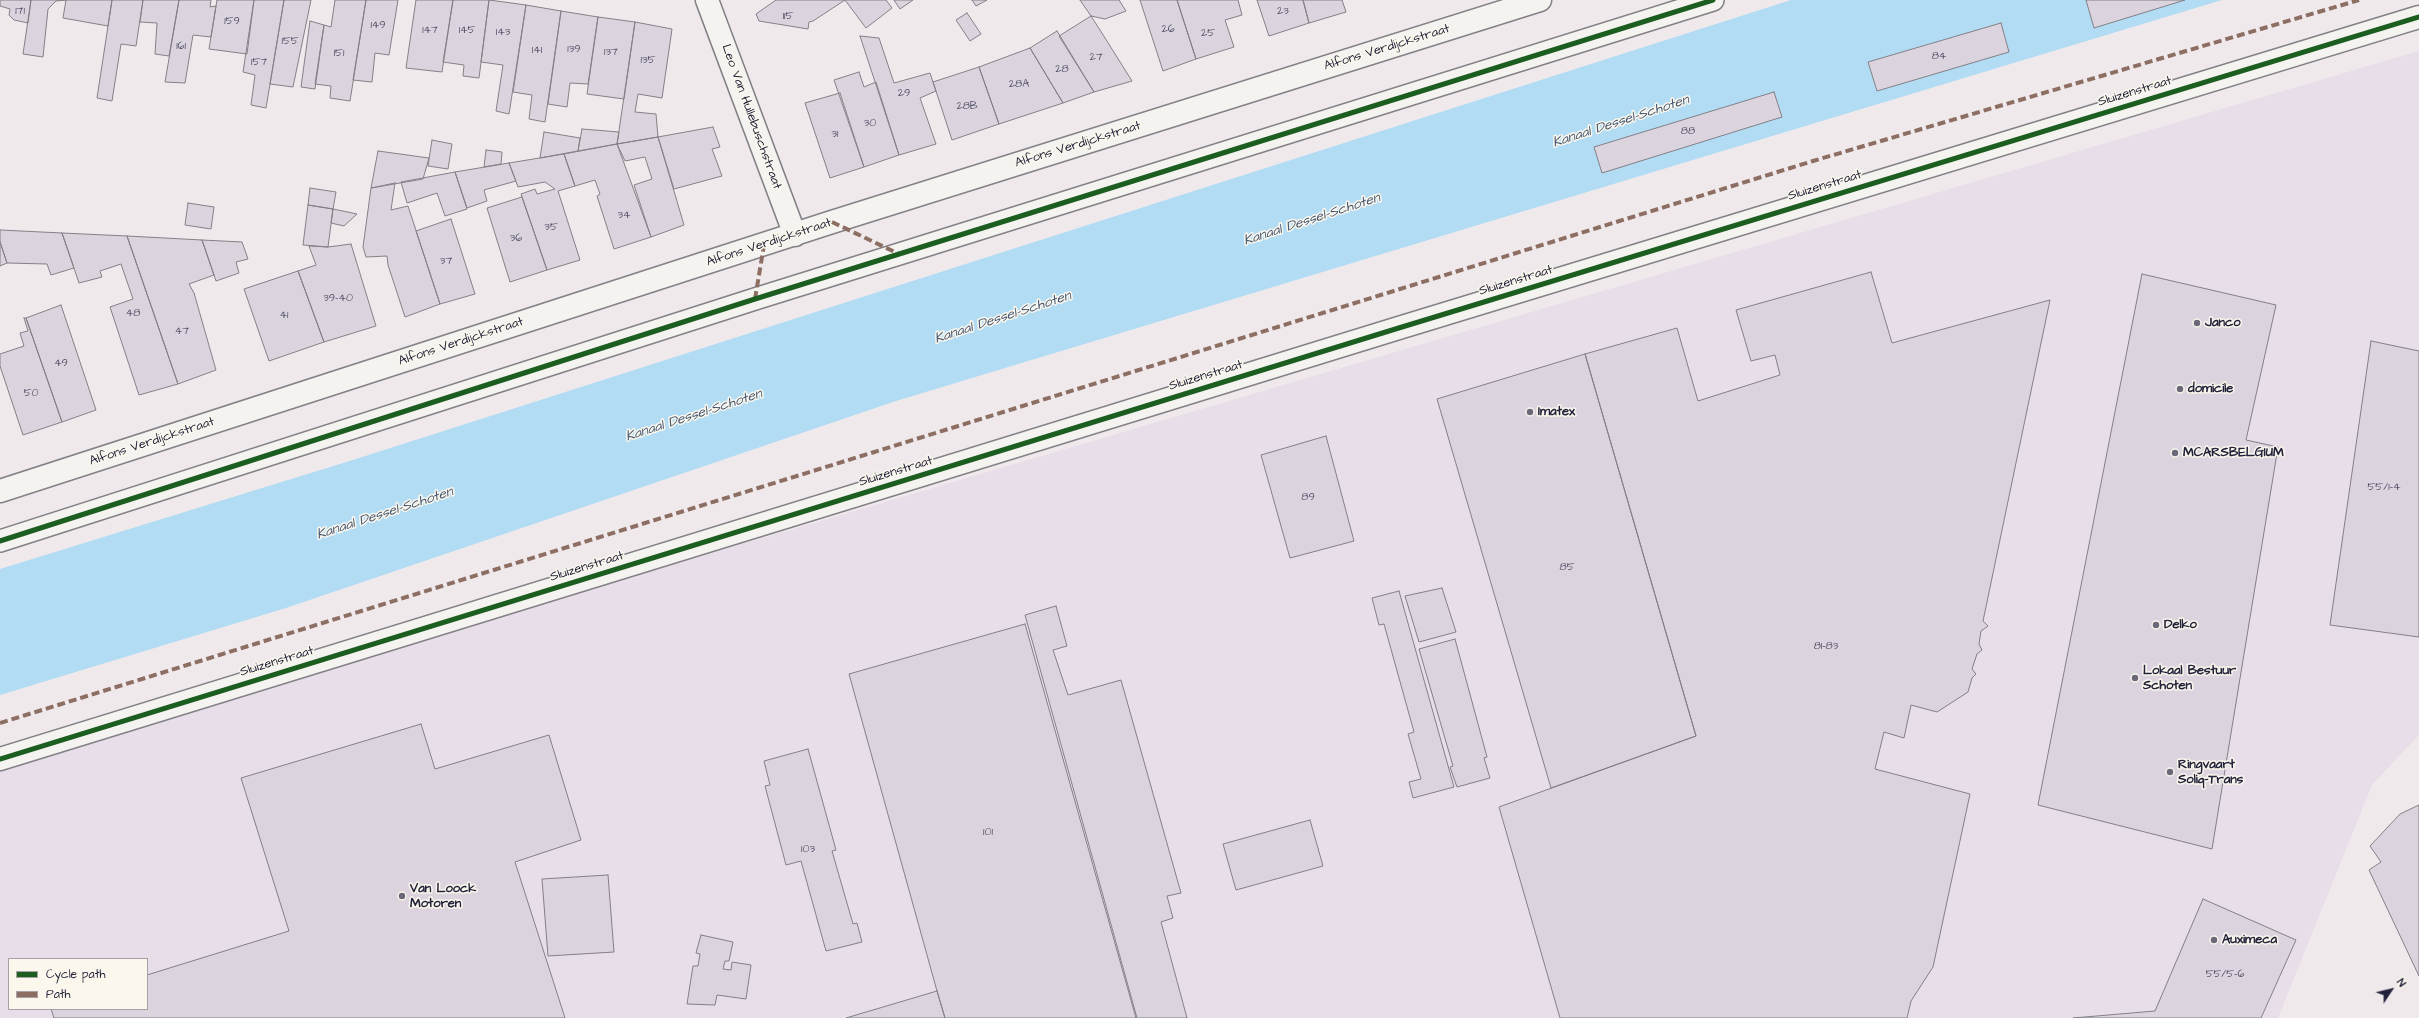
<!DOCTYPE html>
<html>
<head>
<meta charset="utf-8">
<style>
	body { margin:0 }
	#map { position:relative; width:2419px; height:1018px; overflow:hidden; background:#efe9ec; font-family:"Architects Daughter",sans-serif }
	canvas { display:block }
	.legend { position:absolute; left:8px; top:958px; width:140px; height:52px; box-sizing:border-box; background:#fbf7ec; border:1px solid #a4a2a5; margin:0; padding:5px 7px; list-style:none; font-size:12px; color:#22223b }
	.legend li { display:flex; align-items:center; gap:8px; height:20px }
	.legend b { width:20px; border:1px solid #a4a2a5 }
	.north { position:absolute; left:2371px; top:970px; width:40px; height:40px; -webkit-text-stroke:3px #fbf7ec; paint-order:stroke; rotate:55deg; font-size:11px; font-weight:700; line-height:16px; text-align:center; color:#22223b }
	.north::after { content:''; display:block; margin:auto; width:14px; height:18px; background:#22223b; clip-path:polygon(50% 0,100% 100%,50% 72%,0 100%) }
</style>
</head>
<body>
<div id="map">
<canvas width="2419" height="1018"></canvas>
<ul class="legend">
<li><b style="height:5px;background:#1b5e20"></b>Cycle path</li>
<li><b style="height:5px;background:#8d6e63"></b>Path</li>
</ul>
<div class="north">N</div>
</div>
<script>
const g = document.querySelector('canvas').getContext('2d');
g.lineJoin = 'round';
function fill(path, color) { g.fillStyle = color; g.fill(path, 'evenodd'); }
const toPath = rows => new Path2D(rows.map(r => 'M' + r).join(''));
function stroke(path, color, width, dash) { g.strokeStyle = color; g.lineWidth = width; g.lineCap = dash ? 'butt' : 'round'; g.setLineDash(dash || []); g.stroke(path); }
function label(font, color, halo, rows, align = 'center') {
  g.font = font + ' "Architects Daughter",sans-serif'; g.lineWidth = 3; g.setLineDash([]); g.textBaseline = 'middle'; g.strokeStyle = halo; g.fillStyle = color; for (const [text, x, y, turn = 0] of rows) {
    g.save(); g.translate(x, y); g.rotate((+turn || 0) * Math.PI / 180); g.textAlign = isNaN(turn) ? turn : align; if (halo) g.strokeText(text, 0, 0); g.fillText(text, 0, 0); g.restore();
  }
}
fill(toPath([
	[2419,51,2419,735,2372,785,2278,1018,0,1018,0,755,290,677],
	[9,959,147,959,147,1009,9,1009]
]), '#e8dee9');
fill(toPath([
	[1791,0,2222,0,896,401,286,608,0,695,0,569,356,459]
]), '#b1dcf4');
const building = toPath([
	[0,0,31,0,28,23,14,20,9,15,10,9,0,6,0,0],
	[31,0,66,0,56,1,48,9,43,57,23,54,31,0],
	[66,0,112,0,108,26,63,18,66,0],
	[112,0,143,0,136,46,121,44,112,101,97,98,112,0],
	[143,0,179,0,169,56,155,54,157,23,140,22,143,0],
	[179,0,211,0,210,7,216,6,211,37,193,35,185,83,165,82,179,0],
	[217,0,254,0,247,54,209,49,217,0],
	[254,0,284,0,266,108,251,105,255,75,243,72,254,0],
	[284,0,311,0,293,87,270,84,284,0],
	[335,0,366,0,350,101,330,98,331,86,315,84,324,25,331,27,335,0],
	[366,0,398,0,389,55,375,53,372,82,353,80,366,0],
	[416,0,453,0,442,72,406,68,416,0],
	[453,0,489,0,479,78,463,76,464,65,443,62,453,0],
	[489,0,526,5,509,114,496,111,503,65,481,62,489,0],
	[776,0,845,0,813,21,809,22,808,29,759,21,756,14,776,0],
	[845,0,886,0,892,8,866,28,845,0],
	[894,0,913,0,900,9,894,0],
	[972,0,987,0,976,6,972,0],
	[1080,0,1119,0,1126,11,1105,19,1091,16,1080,0],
	[1140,0,1177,0,1196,59,1163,71,1140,0],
	[1177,0,1238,0,1242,15,1225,20,1234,47,1196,59,1177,0],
	[1257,0,1303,0,1309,23,1269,36,1257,0],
	[1303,0,1342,0,1346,12,1309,23,1303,0],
	[2086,0,2185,0,2094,28,2086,0],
	[526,5,561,11,545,122,529,119,532,95,513,92,526,5],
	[561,11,598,17,588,84,570,83,567,107,548,104,561,11],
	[967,13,981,34,970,41,956,20,967,13],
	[1091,16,1100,30,1132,81,1094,92,1059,36,1091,16],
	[598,17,635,22,624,99,587,94,598,17],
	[310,21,324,25,315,89,301,87,310,21],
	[635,22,672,29,662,98,638,94,635,112,656,114,658,137,617,144,635,22],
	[2001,23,2009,52,1877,91,1868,62,2001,23],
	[1057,31,1094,92,1063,103,1030,48,1057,31],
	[860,36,879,38,894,83,930,73,936,91,920,98,936,144,899,155,860,36],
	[1030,48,1063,103,999,124,979,67,1030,48],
	[979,67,999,124,952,140,933,82,979,67],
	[859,72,864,87,876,82,899,155,864,167,834,80,859,72],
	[1774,92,1782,117,1602,173,1594,147,1774,92],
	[840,93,864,167,830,178,805,103,840,93],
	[713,127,720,147,712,149,722,176,674,189,658,137,713,127],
	[582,129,619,132,617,144,578,151,582,129],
	[544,132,580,138,578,151,540,158,544,132],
	[658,137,684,225,651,237,634,185,652,179,645,157,625,161,617,144,658,137],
	[432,140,452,144,448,169,428,166,432,140],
	[617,144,651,237,614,249,597,196,600,194,595,180,575,186,564,154,617,144],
	[486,150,502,152,501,164,484,167,486,150],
	[378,151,429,158,423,179,371,188,378,151],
	[564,154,575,186,558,191,580,260,547,270,521,194,535,189,537,194,555,189,545,182,518,187,509,163,564,154],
	[509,163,516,181,484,190,487,201,467,208,455,172,509,163],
	[455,172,467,209,445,216,437,193,407,203,401,182,455,172],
	[395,183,391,210,408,206,440,304,405,317,388,265,387,256,366,257,363,247,371,188,395,183],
	[310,188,336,192,333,209,308,205,310,188],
	[522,197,547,270,510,282,487,208,522,197],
	[188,203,214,207,211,229,185,225,188,203],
	[308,205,333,209,328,247,303,245,308,205],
	[333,209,357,214,344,226,331,223,333,209],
	[451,219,475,294,440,304,416,231,451,219],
	[0,230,62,233,74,268,51,275,47,264,7,263,0,242,0,230],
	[62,233,127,236,178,384,139,395,110,307,133,299,121,264,100,271,102,277,79,283,62,233],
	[127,236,202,240,214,275,189,284,194,293,216,370,178,384,127,236],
	[202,240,242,242,248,259,236,262,239,273,216,281,202,240],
	[0,242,7,263,0,266,0,242],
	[351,244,376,326,324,342,298,271,316,265,309,246,328,247,351,244],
	[298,271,324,342,269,361,244,289,298,271],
	[1871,272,1892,343,2050,300,1983,621,1988,626,1981,631,1979,644,1982,650,1977,654,1972,669,1976,674,1972,678,1968,692,1937,712,1911,705,1904,738,1884,732,1875,769,1970,794,1933,967,1911,1001,1907,1018,1560,1018,1499,807,1696,736,1585,354,1677,328,1698,401,1780,375,1775,355,1751,361,1736,310,1871,272],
	[2142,274,2276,305,2246,440,2278,447,2212,849,2038,805,2142,274],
	[61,305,96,410,62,422,26,318,61,305],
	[24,318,26,318,62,422,23,435,0,366,0,354,24,346,20,333,28,331,24,318],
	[2371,341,2419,351,2419,637,2330,625,2371,341],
	[1585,354,1696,736,1551,788,1437,399,1585,354],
	[1326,436,1354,541,1290,558,1261,455,1326,436],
	[1442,588,1456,632,1419,642,1405,596,1442,588],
	[1399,591,1454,787,1413,798,1409,782,1421,779,1408,734,1414,732,1384,624,1379,625,1372,598,1399,591],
	[1056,606,1067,646,1053,650,1068,695,1121,680,1181,893,1167,896,1173,918,1161,922,1187,1018,1137,1018,1025,615,1056,606],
	[1025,624,1136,1018,945,1018,937,991,849,674,1025,624],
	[1455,639,1487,757,1484,758,1490,778,1457,787,1450,767,1453,766,1419,649,1455,639],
	[421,724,435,769,549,735,581,840,515,862,565,1018,54,1018,51,1009,147,1009,147,975,289,931,241,778,421,724],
	[808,749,836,850,832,851,853,924,857,923,862,942,826,951,801,861,786,865,765,786,770,785,764,761,808,749],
	[2419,805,2419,976,2369,870,2381,862,2370,846,2400,814,2419,805],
	[1310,820,1323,866,1236,890,1223,844,1310,820],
	[608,875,614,952,548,956,542,879,608,875],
	[2203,899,2296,940,2261,1018,2073,1018,2155,1011,2203,899],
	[701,935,733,942,729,961,725,961,723,969,731,970,732,962,751,965,746,999,717,995,715,1005,687,1004,693,966,698,966,700,954,696,953,701,935],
	[937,991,945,1018,846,1018,937,991]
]);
fill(building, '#dbd4df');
stroke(building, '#838086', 1);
const service = toPath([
	[0,541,755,299,1713,0]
]);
const minor = toPath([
	[707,0,795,235],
	[0,491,832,222,1540,0],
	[0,759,1402,327,2419,17]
]);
stroke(service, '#838086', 24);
stroke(minor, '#838086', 25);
stroke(service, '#f5f3f0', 21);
stroke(minor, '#f5f3f0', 22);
stroke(toPath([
	[832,222,899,254],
	[755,299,764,245],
	[0,723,1813,161,2359,0]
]), '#8d6e63', 4, [8, 4]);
stroke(toPath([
	[0,541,755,299,1713,0],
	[0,759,1402,327,2419,17]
]), '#1b5e20', 5);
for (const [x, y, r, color] of [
	[2197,323,4,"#6a6879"],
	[2180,389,4,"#6a6879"],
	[1530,412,4,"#6a6879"],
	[2175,453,4,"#6a6879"],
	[2156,625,4,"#6a6879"],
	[2135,678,4,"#6a6879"],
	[2170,772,4,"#6a6879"],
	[402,896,4,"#6a6879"],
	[2214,940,4,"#6a6879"]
]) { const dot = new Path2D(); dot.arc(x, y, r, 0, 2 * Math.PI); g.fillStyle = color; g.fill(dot); stroke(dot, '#fbf7ec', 1.5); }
label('11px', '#525066', null, [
	["171",20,12],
	["23",1283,12],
	["115",788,17],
	["159",232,22],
	["149",378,26],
	["26",1168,30],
	["147",430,31],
	["145",467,31],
	["143",503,33],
	["25",1208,34],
	["155",290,42],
	["161",181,47],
	["139",574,50],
	["141",537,51],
	["137",611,53],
	["151",339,54],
	["84",1939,57],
	["27",1096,58],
	["135",648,61],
	["157",259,63],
	["28",1062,70],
	["28A",1019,85],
	["29",904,94],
	["28B",967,107],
	["30",870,124],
	["88",1688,132],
	["31",835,135],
	["34",624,216],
	["35",551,228],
	["36",516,239],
	["37",446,262],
	["39-40",338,299],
	["48",133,314],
	["41",284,316],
	["47",182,332],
	["49",61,364],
	["50",31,394],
	["55/1-4",2384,488],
	["89",1308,498],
	["85",1567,568],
	["81-83",1826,647],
	["101",988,833],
	["103",808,850],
	["55/5-6",2225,975]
]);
label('13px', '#22223b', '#fbf7ec', [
	["Alfons Verdijckstraat",1387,48,-17],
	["Sluizenstraat",2135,92,-17],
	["Leo Van Hullebuschstraat",751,117,70],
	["Alfons Verdijckstraat",1078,145,-17],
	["Sluizenstraat",1825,186,-17],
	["Alfons Verdijckstraat",769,243,-18],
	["Sluizenstraat",1516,281,-17],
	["Alfons Verdijckstraat",461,342,-18],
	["Sluizenstraat",1206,376,-17],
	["Alfons Verdijckstraat",152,442,-18],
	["Sluizenstraat",896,472,-17],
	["Sluizenstraat",587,567,-17],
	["Sluizenstraat",277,662,-17]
]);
label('bold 13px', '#22223b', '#fbf7ec', [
	["Janco",2205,323],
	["domicile",2188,389],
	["Imatex",1538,412],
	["MCARSBELGIUM",2183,453],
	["Delko",2164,625],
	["Lokaal Bestuur",2143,671],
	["Schoten",2143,686],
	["Ringvaart",2178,765],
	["Soliq-Trans",2178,780],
	["Van Loock",410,889],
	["Motoren",410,904],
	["Auximeca",2222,940]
], 'left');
label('italic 14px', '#455874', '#fbf7ec', [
	["Kanaal Dessel-Schoten",1621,122,-18],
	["Kanaal Dessel-Schoten",1312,220,-18],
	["Kanaal Dessel-Schoten",1003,318,-18],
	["Kanaal Dessel-Schoten",694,416,-18],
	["Kanaal Dessel-Schoten",385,514,-18]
]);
</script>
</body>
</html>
